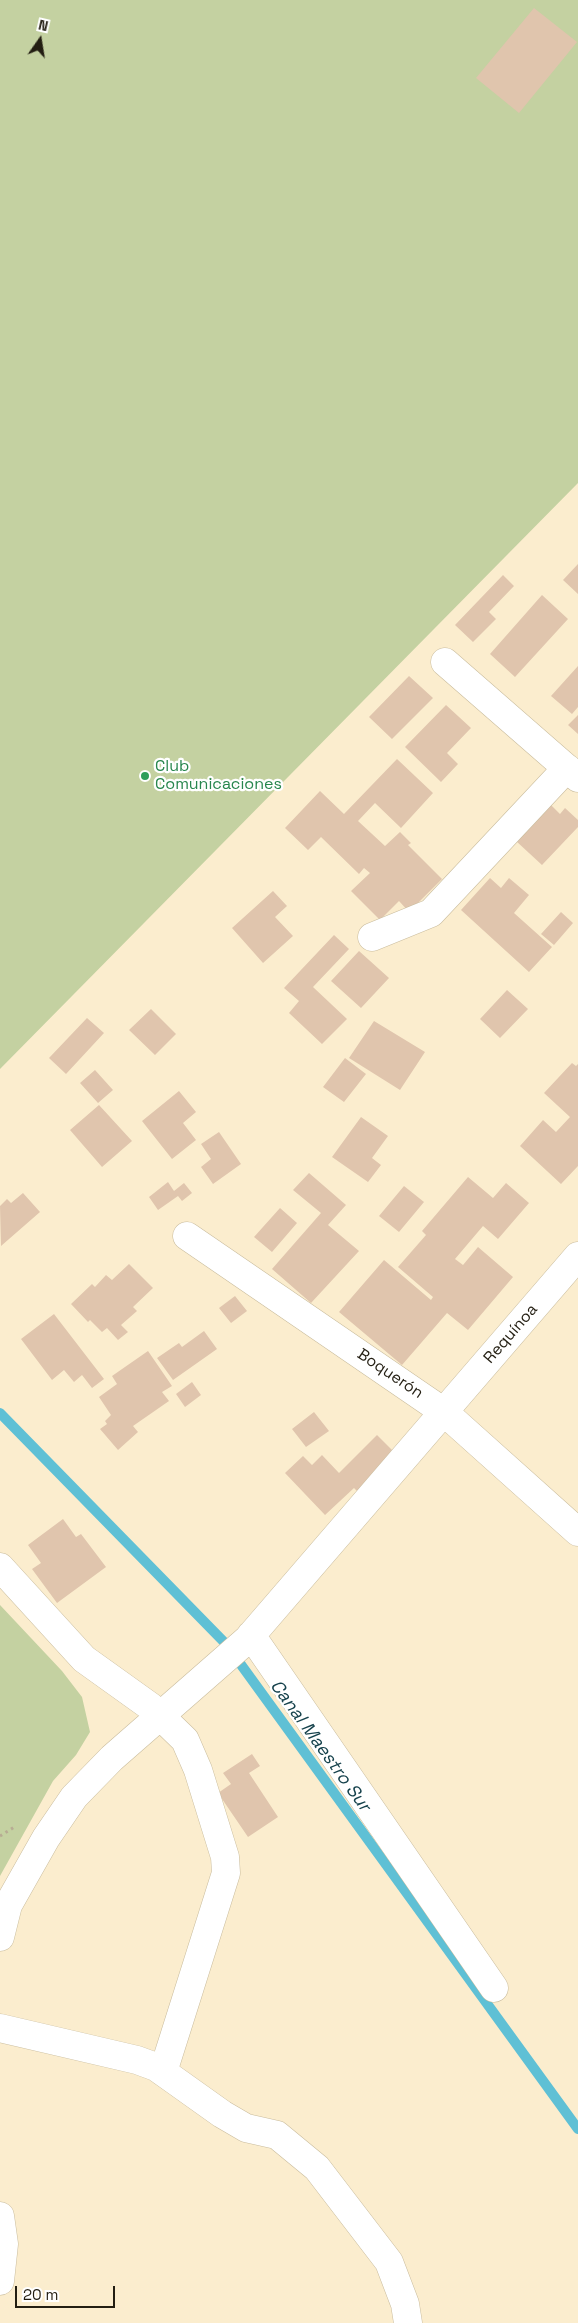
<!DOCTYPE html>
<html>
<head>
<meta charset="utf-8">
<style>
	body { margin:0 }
	#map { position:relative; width:578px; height:2323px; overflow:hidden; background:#fbedce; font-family:"Space Grotesk",sans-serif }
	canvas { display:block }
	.north { position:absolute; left:15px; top:15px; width:50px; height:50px; -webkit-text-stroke:4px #fff; paint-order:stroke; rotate:13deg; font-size:14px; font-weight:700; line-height:20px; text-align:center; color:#231e12 }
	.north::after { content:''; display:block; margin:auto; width:18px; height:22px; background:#231e12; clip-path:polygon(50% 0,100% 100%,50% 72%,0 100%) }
	.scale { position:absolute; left:15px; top:2286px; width:100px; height:22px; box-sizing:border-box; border:2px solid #231e12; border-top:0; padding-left:6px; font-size:15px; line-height:18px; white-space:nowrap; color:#231e12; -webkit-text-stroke:4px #fff; paint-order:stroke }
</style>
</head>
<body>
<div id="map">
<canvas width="578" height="2323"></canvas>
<div class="north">N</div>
<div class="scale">20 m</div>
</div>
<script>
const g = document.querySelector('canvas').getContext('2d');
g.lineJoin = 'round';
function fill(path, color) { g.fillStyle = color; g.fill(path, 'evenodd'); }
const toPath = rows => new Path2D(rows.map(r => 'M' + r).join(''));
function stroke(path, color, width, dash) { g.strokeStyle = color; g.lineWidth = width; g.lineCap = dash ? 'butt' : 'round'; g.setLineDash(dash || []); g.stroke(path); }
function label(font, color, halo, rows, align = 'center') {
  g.font = font + ' "Space Grotesk",sans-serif'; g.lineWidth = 4.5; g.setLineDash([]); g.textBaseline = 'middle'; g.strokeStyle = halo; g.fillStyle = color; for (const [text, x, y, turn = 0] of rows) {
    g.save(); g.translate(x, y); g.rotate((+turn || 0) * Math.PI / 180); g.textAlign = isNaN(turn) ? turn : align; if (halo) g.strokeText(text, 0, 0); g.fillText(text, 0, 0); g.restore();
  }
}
fill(toPath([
	[0,0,578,0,578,483,0,1069],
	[0,1605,62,1671,82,1697,90,1732,76,1755,53,1781,0,1876]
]), '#c4d1a1');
stroke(toPath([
	[0,1413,226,1644,578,2129]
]), '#5fc0d5', 10);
fill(toPath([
	[534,8,577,42,519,113,476,78],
	[578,564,578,594,563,580],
	[503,575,514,586,489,612,496,619,473,642,455,625],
	[542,595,568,619,515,677,490,654],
	[578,666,578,707,572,714,551,696],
	[409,676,433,698,392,739,369,717],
	[446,705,471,728,447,753,458,764,441,782,405,747],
	[578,715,578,734,568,725],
	[397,759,433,793,401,828,375,803,358,821,385,846,400,832,411,843,408,845,442,879,409,912,399,901,380,920,351,891,370,873,364,868,359,874,321,837,308,850,285,828,320,791,344,814],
	[550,804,560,814,565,808,578,820,578,827,542,865,516,841],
	[490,878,501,888,509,878,529,895,514,913,552,947,529,972,461,910],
	[273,891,287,906,275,917,293,936,263,963,232,928],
	[561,912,573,923,554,945,541,934],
	[334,935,349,949,313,987,347,1019,322,1044,289,1013,299,1001,284,988],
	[359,951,389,978,361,1008,331,981],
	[507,990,528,1009,500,1038,480,1019],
	[151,1009,176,1034,155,1055,129,1030],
	[87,1018,104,1033,66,1074,49,1058],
	[374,1021,425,1052,400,1090,349,1058],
	[345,1058,366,1074,344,1102,323,1087],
	[572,1063,576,1066,578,1064,578,1166,561,1184,520,1146,543,1120,556,1132,570,1117,544,1093],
	[95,1070,113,1090,98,1103,80,1083],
	[179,1091,196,1112,183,1123,196,1140,172,1159,142,1121],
	[99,1105,132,1141,102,1167,70,1130],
	[361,1117,388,1136,372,1158,381,1165,368,1182,332,1157],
	[219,1132,241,1164,213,1184,201,1167,211,1159,201,1144],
	[309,1173,346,1205,328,1225,359,1251,311,1303,272,1269,321,1213,293,1190],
	[468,1177,493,1198,506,1183,529,1203,498,1239,483,1226,455,1259,463,1265,478,1247,513,1277,468,1330,447,1313,402,1365,339,1312,384,1260,431,1300,433,1297,398,1267,426,1235,422,1231],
	[168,1182,174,1191,184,1183,192,1193,182,1201,178,1196,158,1210,149,1197],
	[404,1186,424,1202,399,1232,379,1216],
	[23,1193,40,1212,1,1246,0,1206,7,1199,11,1203],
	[280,1208,297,1223,272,1252,254,1237],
	[129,1264,153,1288,133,1307,137,1311,121,1325,128,1332,118,1340,107,1328,102,1332,90,1320,88,1322,71,1304,92,1284,95,1287,106,1275,112,1280],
	[235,1296,247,1311,231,1323,219,1308],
	[54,1314,104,1379,92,1388,82,1375,74,1382,64,1370,52,1380,21,1339],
	[204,1331,217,1349,173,1380,157,1358,179,1343,182,1347],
	[148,1351,172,1386,162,1392,169,1401,133,1426,138,1432,118,1450,100,1429,107,1424,105,1421,111,1415,99,1397,117,1384,112,1376],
	[192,1382,201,1395,185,1407,176,1394],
	[314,1412,329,1431,306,1447,292,1429],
	[377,1435,397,1455,359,1493,354,1488,325,1515,285,1473,303,1456,312,1465,322,1455,339,1473],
	[63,1519,76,1537,81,1534,106,1567,57,1603,32,1569,41,1563,28,1545],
	[252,1754,260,1766,249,1773,278,1817,248,1837,218,1793,231,1784,223,1773]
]), '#e0c5ad');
const minor = toPath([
	[445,662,578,778],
	[372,937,431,913,567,768],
	[187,1236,444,1412,578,1532],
	[0,1567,84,1659,151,1707,185,1740,198,1770,225,1857,226,1873,163,2072],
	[251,1635,494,1988],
	[0,1937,8,1905,46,1838,74,1797,112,1758,248,1639,578,1256],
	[0,2028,137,2060,156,2067,222,2114,246,2128,277,2135,317,2168,389,2262,405,2304,408,2323],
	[0,2216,4,2244,0,2281]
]);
stroke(minor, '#c9bc9d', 29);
stroke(toPath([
	[0,1836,16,1826]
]), '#b7ac93', 3, [2.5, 4]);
stroke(minor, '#fff', 28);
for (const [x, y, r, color] of [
	[145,776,5,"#2e9e5b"]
]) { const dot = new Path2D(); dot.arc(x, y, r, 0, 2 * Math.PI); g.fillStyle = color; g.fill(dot); stroke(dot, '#fff', 2); }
label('16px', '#27864d', '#fff', [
	["Club",155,767],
	["Comunicaciones",155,785]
], 'left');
label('16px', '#231e12', '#fff', [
	["Requínoa",511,1334,-49],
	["Boquerón",390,1374,34]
]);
label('italic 18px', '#16424c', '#fff', [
	["Canal Maestro Sur",320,1746,54]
]);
</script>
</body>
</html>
